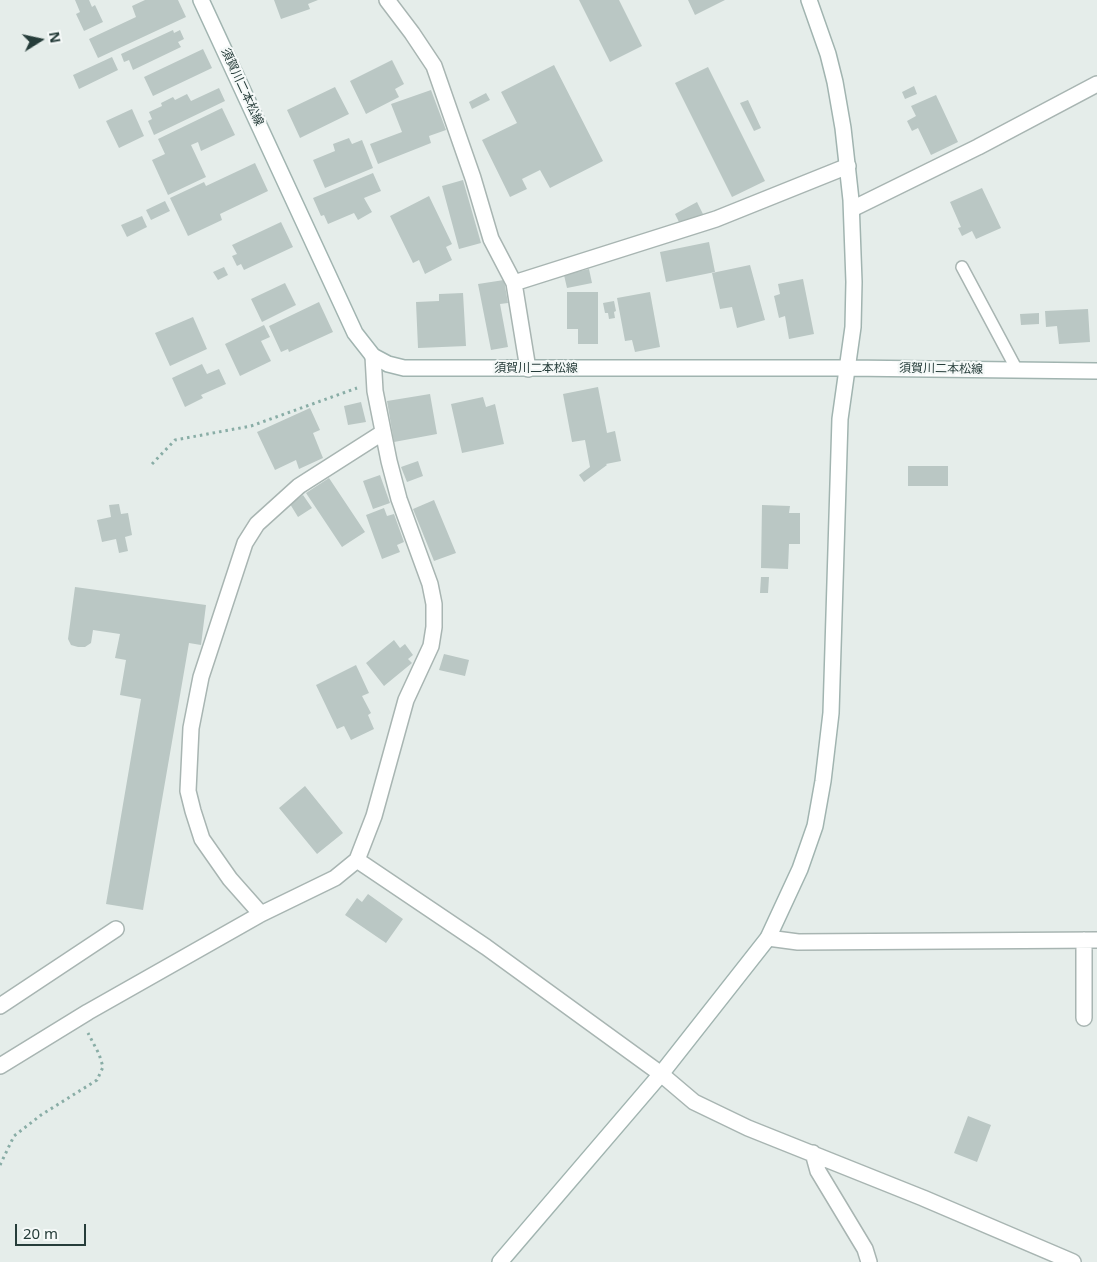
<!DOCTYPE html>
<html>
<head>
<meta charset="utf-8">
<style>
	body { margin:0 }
	#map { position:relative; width:1097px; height:1262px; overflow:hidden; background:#e5edea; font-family:"Noto Sans",sans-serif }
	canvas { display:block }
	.north { position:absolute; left:15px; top:15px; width:50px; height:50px; -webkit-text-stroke:4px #f5f9f8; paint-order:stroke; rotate:80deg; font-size:14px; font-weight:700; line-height:20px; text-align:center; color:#263d3a }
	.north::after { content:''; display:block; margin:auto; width:18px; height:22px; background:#263d3a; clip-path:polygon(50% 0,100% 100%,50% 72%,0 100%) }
	.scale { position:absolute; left:15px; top:1224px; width:71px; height:22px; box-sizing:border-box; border:2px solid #263d3a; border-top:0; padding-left:6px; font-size:15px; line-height:18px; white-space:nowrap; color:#263d3a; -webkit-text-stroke:4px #f5f9f8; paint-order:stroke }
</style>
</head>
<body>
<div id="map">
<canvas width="1097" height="1262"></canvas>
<div class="north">N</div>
<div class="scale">20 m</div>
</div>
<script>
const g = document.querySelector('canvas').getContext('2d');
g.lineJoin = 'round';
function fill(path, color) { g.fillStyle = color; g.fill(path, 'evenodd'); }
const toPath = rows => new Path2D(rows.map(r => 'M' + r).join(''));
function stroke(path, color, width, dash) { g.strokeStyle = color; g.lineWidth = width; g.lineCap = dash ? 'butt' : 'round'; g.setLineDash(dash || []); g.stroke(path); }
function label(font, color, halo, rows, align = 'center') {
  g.font = font + ' "Noto Sans","Noto Sans JP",sans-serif'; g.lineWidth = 4.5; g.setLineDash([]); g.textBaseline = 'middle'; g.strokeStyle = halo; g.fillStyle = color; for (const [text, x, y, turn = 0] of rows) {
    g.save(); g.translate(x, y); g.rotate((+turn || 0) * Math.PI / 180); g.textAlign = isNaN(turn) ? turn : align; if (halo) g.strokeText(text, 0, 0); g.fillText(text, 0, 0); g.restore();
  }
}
fill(toPath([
	[75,0,89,0,92,7,95,5,103,22,84,31,76,14,80,12],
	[145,0,178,0,186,17,98,58,89,39,136,17,132,6],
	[274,0,318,0,308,4,310,9,281,19],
	[579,0,619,0,642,46,610,62],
	[688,0,725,0,695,15],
	[173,30,174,33,180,30,184,39,178,42,181,47,133,70,129,60,124,62,121,54],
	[203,49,212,68,153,96,144,77],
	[112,57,118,70,79,89,73,75],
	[392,60,404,84,395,89,399,97,366,114,350,81],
	[554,65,603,161,550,188,540,170,522,179,527,189,510,197,482,140,517,123,501,92],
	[708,67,765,181,732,197,675,83],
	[914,86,917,94,905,99,902,92],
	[335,87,349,114,300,138,287,110],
	[219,88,225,101,154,135,148,121,152,119,149,112,162,106,161,103,173,97,175,100,187,94,191,101],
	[431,90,446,130,429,136,431,143,378,164,370,144,402,132,391,104],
	[486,93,490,100,472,109,469,102],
	[936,95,958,142,931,155,918,128,912,131,907,121,916,116,911,106],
	[748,100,761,128,754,131,740,103],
	[222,108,235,135,201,151,198,142,191,145,206,177,168,195,152,160,165,154,158,139],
	[132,109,144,136,119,148,106,121],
	[349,138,352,144,362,140,373,168,325,188,313,160,335,151,333,144],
	[255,163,268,191,220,214,222,220,188,236,170,198,204,182,206,186],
	[373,173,381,191,364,198,372,212,358,220,354,213,328,224,324,215,321,216,313,198],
	[463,180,481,243,459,249,442,186],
	[982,188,1001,228,976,239,972,231,962,236,958,228,961,227,950,202],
	[429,196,452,244,446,247,452,260,425,274,419,260,413,263,390,216],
	[165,201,170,211,151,220,146,210],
	[697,202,703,214,681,226,675,214],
	[142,216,147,227,127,237,121,225],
	[281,222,293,247,244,270,241,264,237,266,232,256,237,254,232,245],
	[709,242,715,272,666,282,660,252],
	[750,265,765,320,737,328,732,307,720,309,712,273],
	[224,267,228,275,218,280,213,272],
	[589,269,592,283,567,288,564,275],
	[803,279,814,334,789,339,785,316,779,318,774,296,780,294,778,284],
	[504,280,508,303,500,304,508,347,491,350,478,284],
	[285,283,296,305,262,322,251,299],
	[567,292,598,292,598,344,578,344,578,329,567,329],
	[650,292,660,347,635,352,632,340,625,341,617,298],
	[463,293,466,346,418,348,416,302,439,301,439,294],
	[614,301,616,311,614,312,615,318,609,319,608,313,605,313,603,303],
	[319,302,333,332,289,352,288,349,281,352,269,326],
	[1088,309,1090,342,1059,344,1057,326,1046,327,1045,311],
	[1039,313,1039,324,1021,325,1020,314],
	[193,317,207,349,170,366,155,333],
	[264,325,270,337,261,341,271,361,240,376,225,344],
	[202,364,207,374,219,369,226,384,201,395,203,398,185,407,172,378],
	[598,387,607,433,615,431,621,461,606,464,607,465,584,482,579,475,590,467,585,440,572,442,563,394],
	[430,394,437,434,394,442,387,401],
	[483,397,486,407,495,404,504,444,462,453,451,404],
	[361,402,366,422,348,425,344,406],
	[310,408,320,430,313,433,323,458,299,469,296,460,275,470,257,432],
	[418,461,423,476,407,482,401,467],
	[908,466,948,466,948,486,908,486],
	[380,475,390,503,373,509,363,481],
	[329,478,365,532,342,547,306,493],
	[303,495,312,508,298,517,290,504],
	[434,500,456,553,434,561,413,509],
	[119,504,121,514,128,513,132,535,125,537,128,551,119,553,116,539,102,542,97,520,111,517,109,505],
	[762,505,790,506,789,513,800,513,800,544,789,544,788,569,761,568],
	[384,508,387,516,394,514,404,542,397,545,400,552,382,559,366,515],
	[761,577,769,577,768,593,760,593],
	[75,587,206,605,201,645,189,643,143,910,106,904,141,699,120,695,126,660,115,658,120,634,93,630,91,643,85,647,78,647,71,645,68,639],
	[394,640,400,648,405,644,413,655,408,659,412,663,384,686,366,663],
	[444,654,469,660,465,676,439,670],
	[356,665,369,693,362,696,371,713,368,715,374,729,351,740,344,726,337,729,316,685],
	[305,786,343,833,317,854,279,808],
	[368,894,403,919,386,943,345,915,357,898,362,902],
	[968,1116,991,1125,977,1162,954,1153]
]), '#bac7c4');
const lane = toPath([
	[962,267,1017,370]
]);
const street = toPath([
	[387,0,412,33,434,66,473,178,491,239,514,283,528,369],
	[852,209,978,147,1097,84],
	[514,283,716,219,848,166],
	[357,860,486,947,661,1074,694,1102,748,1128,923,1198,1073,1262],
	[261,914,230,879,202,839,193,811,188,791,191,728,201,677,245,543,257,524,299,486,382,433],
	[768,938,798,942,1097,940],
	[1084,940,1084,1018],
	[0,1006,116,929],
	[0,1066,88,1012,261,914,335,878,357,860,374,816,406,700,431,646,434,627,434,604,430,584,399,499,389,461,375,391,373,356],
	[813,1153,818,1171,865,1249,869,1262]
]);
const secondary = toPath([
	[201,0,355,333,373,356,388,364,404,368,847,368,1097,371],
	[500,1262,661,1074,768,938,800,869,815,826,823,781,831,713,840,419,853,327,854,282,851,200,843,128,835,82,828,54,809,0]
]);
stroke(lane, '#a8b5b2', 14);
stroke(street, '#a8b5b2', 18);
stroke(secondary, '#a1b4b0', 18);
stroke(toPath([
	[152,464,175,440,251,426,357,388],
	[0,1165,14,1136,41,1115,97,1080,103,1067,99,1054,88,1033]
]), '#89ada6', 3, [2.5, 4]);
stroke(lane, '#fff', 11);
stroke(street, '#fff', 15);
stroke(secondary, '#fff', 15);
label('12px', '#263d3a', '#f5f9f8', [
	["須賀川二本松線",242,87,65],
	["須賀川二本松線",536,369],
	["須賀川二本松線",941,369,1]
]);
</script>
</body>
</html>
